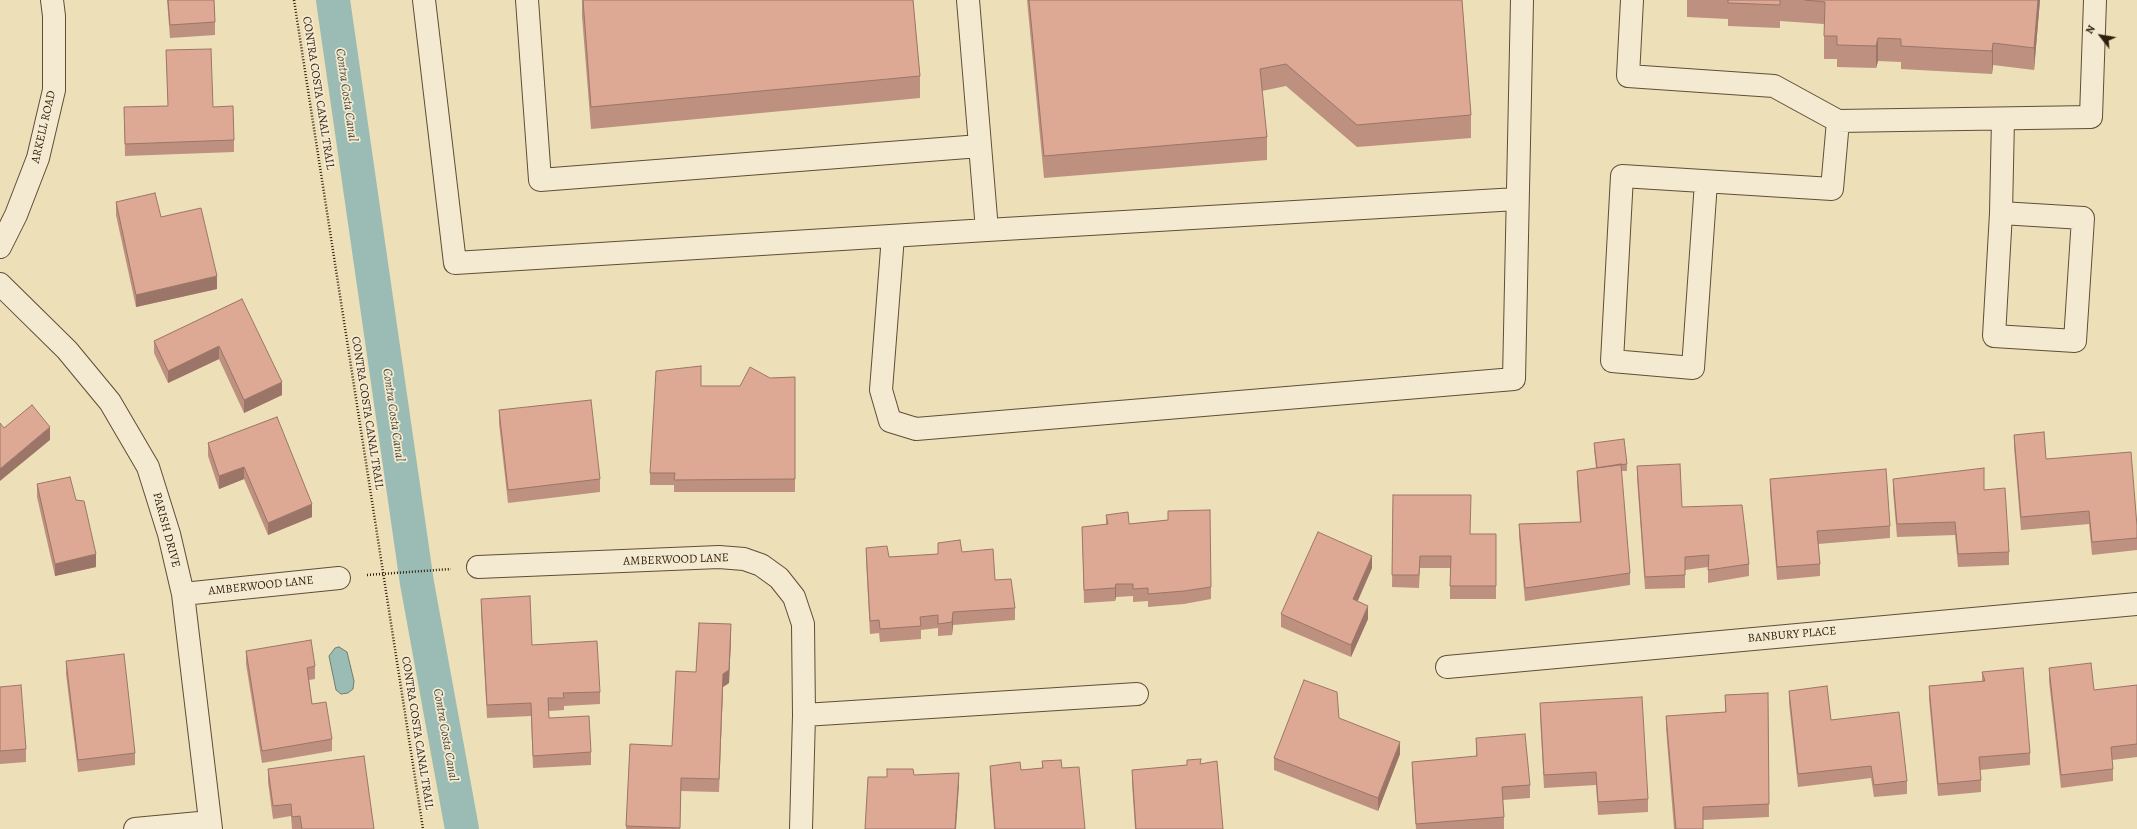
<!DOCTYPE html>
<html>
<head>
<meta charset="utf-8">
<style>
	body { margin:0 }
	#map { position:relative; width:2137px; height:829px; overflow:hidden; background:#eddfb8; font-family:Alegreya,serif }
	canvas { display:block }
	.north { position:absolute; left:2081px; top:16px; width:40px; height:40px; -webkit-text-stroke:3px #f3ead1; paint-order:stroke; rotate:301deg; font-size:11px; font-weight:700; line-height:16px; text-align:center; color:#311d0b }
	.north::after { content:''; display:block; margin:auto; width:14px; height:18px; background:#311d0b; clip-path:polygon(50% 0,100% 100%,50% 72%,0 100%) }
</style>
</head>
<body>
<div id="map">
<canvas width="2137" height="829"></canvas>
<div class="north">N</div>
</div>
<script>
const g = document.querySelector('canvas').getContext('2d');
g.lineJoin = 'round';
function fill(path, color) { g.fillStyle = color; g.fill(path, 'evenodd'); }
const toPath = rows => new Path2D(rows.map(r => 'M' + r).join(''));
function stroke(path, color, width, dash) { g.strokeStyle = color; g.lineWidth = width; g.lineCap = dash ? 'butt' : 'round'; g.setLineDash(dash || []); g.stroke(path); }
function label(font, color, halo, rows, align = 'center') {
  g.font = font + ' Alegreya,serif'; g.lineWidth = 3.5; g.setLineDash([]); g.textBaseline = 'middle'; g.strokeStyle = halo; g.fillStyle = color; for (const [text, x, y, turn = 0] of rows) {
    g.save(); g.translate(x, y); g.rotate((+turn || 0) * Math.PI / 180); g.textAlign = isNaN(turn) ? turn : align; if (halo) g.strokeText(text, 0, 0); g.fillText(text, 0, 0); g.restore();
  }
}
const water = toPath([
	[339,647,347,652,354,681,353,689,348,693,341,694,336,690,329,656,335,648,339,647]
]);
fill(water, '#9abcb4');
stroke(water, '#707c70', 1);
stroke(toPath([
	[333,0,417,583,462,829]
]), '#9abcb4', 34);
const minor = toPath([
	[424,0,455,263,987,230,968,0],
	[527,0,540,180,980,146],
	[1632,0,1628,76,1774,86,1838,121,2091,117,2095,0],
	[1706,182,1693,368,1612,361,1622,176,1832,189,1838,121],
	[2001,213,2083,218,2075,341,1994,336,2001,213,2003,119],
	[987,230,1517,199],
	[893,236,881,390,890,421,916,429,1514,379,1522,0],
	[0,247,16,215,38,158,54,90,54,16,52,0],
	[0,284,67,350,110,402,148,467,169,534,183,594,211,829],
	[478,567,719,557,744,559,761,565,779,578,794,597,803,624,804,715,801,829],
	[183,594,339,578],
	[1447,667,2137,604],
	[804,715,1137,694],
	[135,829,210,822]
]);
stroke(minor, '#604e36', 24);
stroke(toPath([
	[294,0,423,829],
	[367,575,451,569]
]), '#311d0b', 2.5, [1, 2]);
stroke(minor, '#f3ead1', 22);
fill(toPath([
	[167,0,214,0,215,22,215,35,170,38],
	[582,0,913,0,920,76,920,98,591,129,582,16],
	[1027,0,1462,0,1471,115,1471,138,1357,147,1286,86,1262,91,1267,137,1267,160,1044,178],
	[1687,0,2040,0,2034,70,1993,65,1992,74,1901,69,1901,62,1878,61,1876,68,1837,67,1837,59,1824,59,1824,24,1780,21,1780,28,1728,26,1728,19,1687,17],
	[166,50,213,107,234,140,234,152,125,156,124,107,168,106],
	[116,202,161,217,217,289,136,307,116,215],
	[242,299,282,395,244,413,219,359,168,383,154,353,154,341],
	[795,377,795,492,674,492,674,485,650,485,650,473,701,386,740,386,770,378],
	[499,410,600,479,600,492,508,503,499,423],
	[277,417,312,517,268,535,244,479,219,489,208,456,208,443],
	[2014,435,2046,459,2137,526,2137,550,2092,555,2089,524,2021,530,2014,447],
	[1594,443,1627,464,1627,471,1621,471,1630,573,1630,585,1525,601,1519,536,1519,524,1580,522,1577,484,1577,471,1596,468,1594,449],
	[1637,466,1682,507,1749,564,1749,576,1708,583,1708,567,1685,570,1685,588,1645,589,1637,478],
	[1770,479,1890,526,1890,538,1818,544,1820,564,1820,576,1777,580,1770,492],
	[1893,479,1984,490,2009,552,2009,565,1958,567,1955,535,1897,537,1893,491],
	[37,484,76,500,96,567,55,576,37,497],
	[1393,495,1471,534,1496,534,1496,599,1450,599,1450,568,1420,568,1419,588,1392,587],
	[1106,515,1129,524,1168,520,1211,587,1211,599,1184,604,1148,607,1148,601,1133,602,1133,596,1116,597,1115,601,1084,603,1082,527,1106,525],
	[866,548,889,557,938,554,962,552,995,580,1015,608,1015,620,953,625,952,635,938,636,938,628,921,630,921,639,880,642,879,633,870,634,866,560],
	[1372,568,1357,602,1368,619,1351,657,1281,627,1281,614],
	[481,599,532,645,600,692,600,704,564,706,564,710,549,711,549,718,591,752,591,765,533,768,531,716,487,718,481,612],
	[731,637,729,683,723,687,719,792,681,791,680,829,626,829,630,744,672,746,696,672],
	[246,651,315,666,315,679,309,680,312,704,332,739,332,751,262,763,246,664],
	[66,661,135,753,135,765,78,772,66,674],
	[2049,668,2094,690,2137,685,2137,757,2112,760,2113,769,2113,781,2061,788,2049,681],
	[1982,672,2030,753,2030,765,1980,770,1981,780,1981,792,1938,796,1929,699,1929,686,1982,681],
	[0,687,26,749,26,762,0,764],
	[1789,691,1831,720,1907,781,1907,794,1874,797,1871,778,1798,787,1789,703],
	[1768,693,1769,817,1703,820,1703,829,1674,829,1666,728,1666,716,1725,712,1725,695],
	[1540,703,1648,799,1648,812,1598,815,1596,785,1544,788,1540,716],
	[1339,718,1400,754,1378,811,1274,770,1274,758],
	[1476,738,1530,785,1530,798,1503,800,1504,817,1504,829,1416,829,1412,775,1412,762,1476,757],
	[1042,761,1062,768,1085,829,994,829,990,779,990,766,1021,770,1042,768],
	[1201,764,1223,829,1135,829,1132,783,1132,770],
	[268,769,374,829,292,829,291,816,273,819,268,782]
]), '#be907f');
fill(toPath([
	[2038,0,2040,0,2034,70,2034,48],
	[1878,38,1878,61,1876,68,1876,46],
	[1993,43,1993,65,1992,74,1992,51],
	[217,276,217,289,136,307,136,295],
	[219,346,219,359,168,383,168,371],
	[282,382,282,395,244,413,244,400],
	[50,427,50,440,0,481,0,469],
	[244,467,244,479,219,489,219,476],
	[312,504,312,517,268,535,268,523],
	[96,554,96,567,55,576,55,564],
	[1372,556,1372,568,1353,612,1353,599],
	[1116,584,1116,597,1115,601,1115,588],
	[1368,606,1368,619,1351,657,1351,645],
	[953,612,953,625,952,635,952,622],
	[731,624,731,637,729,683,723,687,719,792,723,674],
	[1400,742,1400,754,1378,811,1378,798],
	[959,773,959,785,956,829,955,829]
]), '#9b7668');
const building = toPath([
	[168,0,214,0,215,22,170,25,168,0],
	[583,0,913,0,920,76,591,107,583,0],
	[1029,0,1462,0,1471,115,1357,125,1286,64,1260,69,1267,137,1044,156,1029,0],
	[1728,0,1780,0,1780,5,1728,3,1728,0],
	[1805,0,2038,0,2034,48,1993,43,1992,51,1901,46,1901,39,1878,38,1876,46,1837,45,1837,36,1824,36,1825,2,1805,0],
	[211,49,213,107,233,106,234,140,125,144,124,107,168,106,166,50,211,49],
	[155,193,161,217,201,208,217,276,136,295,116,202,155,193],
	[242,299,282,382,244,400,219,346,168,371,154,341,242,299],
	[701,366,701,386,740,386,750,367,770,378,795,377,795,479,674,480,675,473,650,473,656,371,701,366],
	[591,400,600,479,508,490,499,410,591,400],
	[32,405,50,427,0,469,0,423,4,428,32,405],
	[277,417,312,504,268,523,244,467,219,476,208,443,277,417],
	[2044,432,2046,459,2131,452,2137,526,2137,538,2092,542,2089,511,2021,517,2014,435,2044,432],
	[1624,439,1627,464,1597,468,1594,443,1624,439],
	[1621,464,1630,573,1525,588,1519,524,1581,522,1577,471,1621,464],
	[1680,464,1682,507,1742,505,1749,564,1708,570,1709,555,1685,557,1685,575,1645,577,1637,466,1680,464],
	[1984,468,1984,490,2005,488,2009,552,1958,554,1955,522,1897,524,1893,479,1984,468],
	[1886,469,1890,526,1817,531,1820,564,1777,567,1770,479,1886,469],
	[70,477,76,500,84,501,96,554,55,564,37,484,70,477],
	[1393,495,1471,495,1470,534,1496,534,1496,586,1450,586,1451,556,1420,556,1419,575,1392,575,1393,495],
	[1210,510,1211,587,1184,591,1148,594,1148,588,1133,589,1133,584,1116,584,1115,588,1084,590,1082,527,1108,524,1106,515,1128,512,1129,524,1168,520,1168,511,1210,510],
	[1318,532,1372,556,1353,599,1368,606,1351,645,1281,614,1318,532],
	[960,540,962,552,993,549,995,580,1011,579,1015,608,953,612,952,622,938,624,938,615,920,617,921,626,880,629,879,620,870,621,866,548,887,546,889,557,938,554,938,543,960,540],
	[530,596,532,645,597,641,600,692,563,693,564,698,548,698,549,718,589,716,591,752,533,756,531,703,487,705,481,599,530,596],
	[699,623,731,624,729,670,723,674,719,779,681,778,680,828,626,826,630,744,672,746,676,671,696,672,699,623],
	[311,640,315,666,307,668,312,704,326,702,332,739,262,751,246,651,311,640],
	[124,654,135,753,78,760,66,661,124,654],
	[2091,663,2094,690,2137,685,2137,744,2111,747,2113,769,2061,775,2049,668,2091,663],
	[2023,668,2030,753,1979,757,1981,780,1938,784,1929,686,1985,681,1982,672,2023,668],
	[1304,680,1337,692,1339,718,1400,742,1378,798,1274,758,1304,680],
	[21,685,26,749,0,751,0,687,21,685],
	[1827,686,1831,720,1899,712,1907,781,1874,785,1871,766,1798,774,1789,691,1827,686],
	[1768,693,1769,804,1703,807,1703,829,1676,829,1666,716,1726,712,1725,695,1768,693],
	[1642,697,1648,799,1598,802,1596,772,1544,775,1540,703,1642,697],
	[1525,734,1530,785,1502,787,1504,817,1416,824,1412,762,1477,756,1476,738,1525,734],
	[364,756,374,829,302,829,300,816,292,817,291,804,273,806,268,769,364,756],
	[1201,759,1200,764,1217,761,1223,829,1136,829,1132,770,1187,765,1187,760,1201,759],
	[1061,760,1062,768,1079,767,1085,829,995,829,990,766,1020,762,1021,770,1043,768,1042,761,1061,760],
	[887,769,913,769,914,775,959,773,955,829,865,829,868,777,887,777,887,769]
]);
fill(building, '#dda894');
stroke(building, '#9b7668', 1);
label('12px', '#311d0b', '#f3ead1', [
	["CONTRA COSTA CANAL TRAIL",318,93,81],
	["ARKELL ROAD",44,127,-77],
	["CONTRA COSTA CANAL TRAIL",367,413,81],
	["PARISH DRIVE",166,530,75],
	["AMBERWOOD LANE",676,560,-2],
	["AMBERWOOD LANE",261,586,-6],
	["BANBURY PLACE",1792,635,-5],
	["CONTRA COSTA CANAL TRAIL",417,733,81]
]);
label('italic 13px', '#504d3e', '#f3ead1', [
	["Contra Costa Canal",346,95,82],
	["Contra Costa Canal",393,415,82],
	["Contra Costa Canal",445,735,80]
]);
</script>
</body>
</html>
